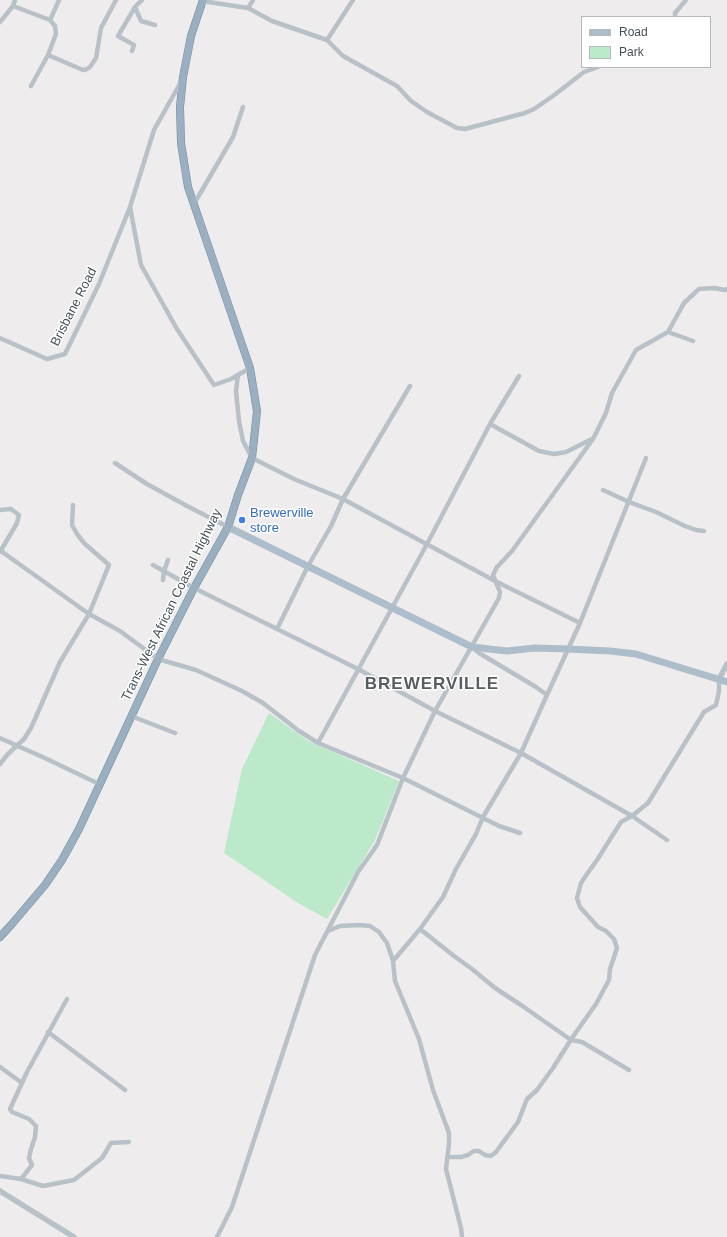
<!DOCTYPE html>
<html>
<head>
<meta charset="utf-8">
<style>
	body { margin:0 }
	#map { position:relative; width:727px; height:1237px; overflow:hidden; background:#eeecec; font-family:Arial,sans-serif }
	canvas { display:block }
	.legend { position:absolute; left:581px; top:16px; width:130px; height:52px; box-sizing:border-box; background:#fff; border:1px solid #b5b9bc; margin:0; padding:5px 7px; list-style:none; font-size:12px; color:#465057 }
	.legend li { display:flex; align-items:center; gap:8px; height:20px }
	.legend b { width:20px; border:1px solid #b5b9bc }
</style>
</head>
<body>
<div id="map">
<canvas width="727" height="1237"></canvas>
<ul class="legend">
<li><b style="height:5px;background:#adbdc9"></b>Road</li>
<li><b style="height:11px;background:#bde9cb"></b>Park</li>
</ul>
</div>
<script>
const g = document.querySelector('canvas').getContext('2d');
g.lineJoin = 'round';
function fill(path, color) { g.fillStyle = color; g.fill(path, 'evenodd'); }
const toPath = rows => new Path2D(rows.map(r => 'M' + r).join(''));
function stroke(path, color, width, dash) { g.strokeStyle = color; g.lineWidth = width; g.lineCap = dash ? 'butt' : 'round'; g.setLineDash(dash || []); g.stroke(path); }
function label(font, color, halo, rows, align = 'center') {
  g.font = font + ' Arial,sans-serif'; g.lineWidth = 3; g.setLineDash([]); g.textBaseline = 'middle'; g.strokeStyle = halo; g.fillStyle = color; for (const [text, x, y, turn = 0] of rows) {
    g.save(); g.translate(x, y); g.rotate((+turn || 0) * Math.PI / 180); g.textAlign = isNaN(turn) ? turn : align; if (halo) g.strokeText(text, 0, 0); g.fillText(text, 0, 0); g.restore();
  }
}
fill(toPath([
	[269,713,308,741,399,781,375,840,327,919,298,903,224,853,242,769]
]), '#bde9cb');
const trunk = toPath([
	[0,937,11,925,45,885,62,860,79,829,158,659,194,588,228,527,238,495,252,458,257,411,250,368,188,187,181,143,180,107,183,77,191,36,203,0]
]);
stroke(trunk, '#738ca2', 8);
stroke(toPath([
	[142,0,135,7,141,21,155,25],
	[202,1,248,8,253,0],
	[13,6,50,20,55,26,56,34,48,55,31,86],
	[248,8,272,21,327,40,343,56,397,86,411,101,427,112,457,128,465,129,525,113,534,109,553,96,584,72,598,67],
	[675,17,675,13,686,0],
	[50,20,59,0],
	[0,22,13,6,15,0],
	[327,40,353,0],
	[132,51,134,45,118,36,135,7],
	[48,55,83,70,87,69,90,67,96,58,101,28,116,0],
	[194,204,233,137,243,107],
	[130,207,141,265,177,329,214,385,231,379,250,368],
	[668,332,693,341],
	[0,338,47,359,65,354,99,284,130,207,154,130,182,80],
	[238,375,236,391,239,421,243,441,252,458,294,479,343,499,495,581,580,623,547,695],
	[490,424,539,451,554,454,566,452,592,439],
	[115,463,147,484,187,506,228,527],
	[603,490,629,502,656,512,685,526,696,530,704,531],
	[0,510,11,509,19,515,17,523,0,552],
	[1,551,89,614,120,631,158,659,196,670,242,691,263,703,299,731,318,743,403,778,499,826,520,833],
	[153,565,194,588,358,669,435,711,521,753,632,816],
	[163,580,164,571,168,560],
	[580,623,646,458],
	[277,629,308,566,331,526,343,499,410,386],
	[131,716,175,733],
	[0,738,47,759,99,784],
	[318,743,427,544,490,424,519,376],
	[0,764,7,755,24,739,31,728,60,662,89,614,109,565,84,543,77,534,72,525,73,505],
	[667,840,632,816,648,803,704,712,716,705,719,691,719,679],
	[420,929,454,956,472,969,495,988,521,1005,571,1040,582,1042,629,1070],
	[328,931,340,926,359,925,370,926,379,932,387,943,393,961,395,981,419,1039,433,1090,449,1133,449,1144,446,1169,461,1228,462,1237],
	[393,961,420,929,443,897,456,869,476,834,483,817,521,753,547,695,536,687,479,653,472,647],
	[48,1032,125,1090],
	[0,1067,22,1083],
	[447,1157,461,1157,468,1155,474,1151,479,1151,485,1155,491,1156,496,1152,518,1122,527,1099,537,1090,553,1068,572,1038,596,1004,609,980,610,969,617,948,614,939,606,931,598,927,580,907,577,898,581,883,587,874,597,860,621,822,632,816],
	[0,1176,21,1179,32,1165,29,1158,31,1149,35,1137,36,1126,29,1119,12,1112,10,1109,27,1072,67,999],
	[21,1179,43,1186,74,1180,102,1158,111,1143,129,1142],
	[217,1237,232,1207,315,955,358,872,377,845,403,778,435,711,499,598,500,592,493,575,497,567,512,551,593,439,606,413,612,393,636,350,668,332,684,303,699,289,714,288,725,290,727,289]
]), '#b8c1c7', 4.5);
stroke(toPath([
	[719,679,727,664],
	[0,1191,74,1237]
]), '#b8c1c7', 5.5);
stroke(toPath([
	[228,527,472,647,507,651,535,648,568,649,610,651,636,654,727,682]
]), '#adbdc9', 7);
stroke(trunk, '#9aafc0', 7);
for (const [x, y, r, color] of [
	[242,520,4,"#3f7fe0"]
]) { const dot = new Path2D(); dot.arc(x, y, r, 0, 2 * Math.PI); g.fillStyle = color; g.fill(dot); stroke(dot, '#fff', 1.5); }
label('13px', '#465057', '#fff', [
	["Brisbane Road",74,307,-63],
	["Trans-West African Coastal Highway",172,605,-64]
]);
label('13px', '#366cbe', '#fff', [
	["Brewerville",250,513],
	["store",250,528]
], 'left');
g.letterSpacing = '1px';
label('bold 17px', '#595c60', '#fff', [
	["BREWERVILLE",432,684]
]);
g.letterSpacing = '0px';
</script>
</body>
</html>
